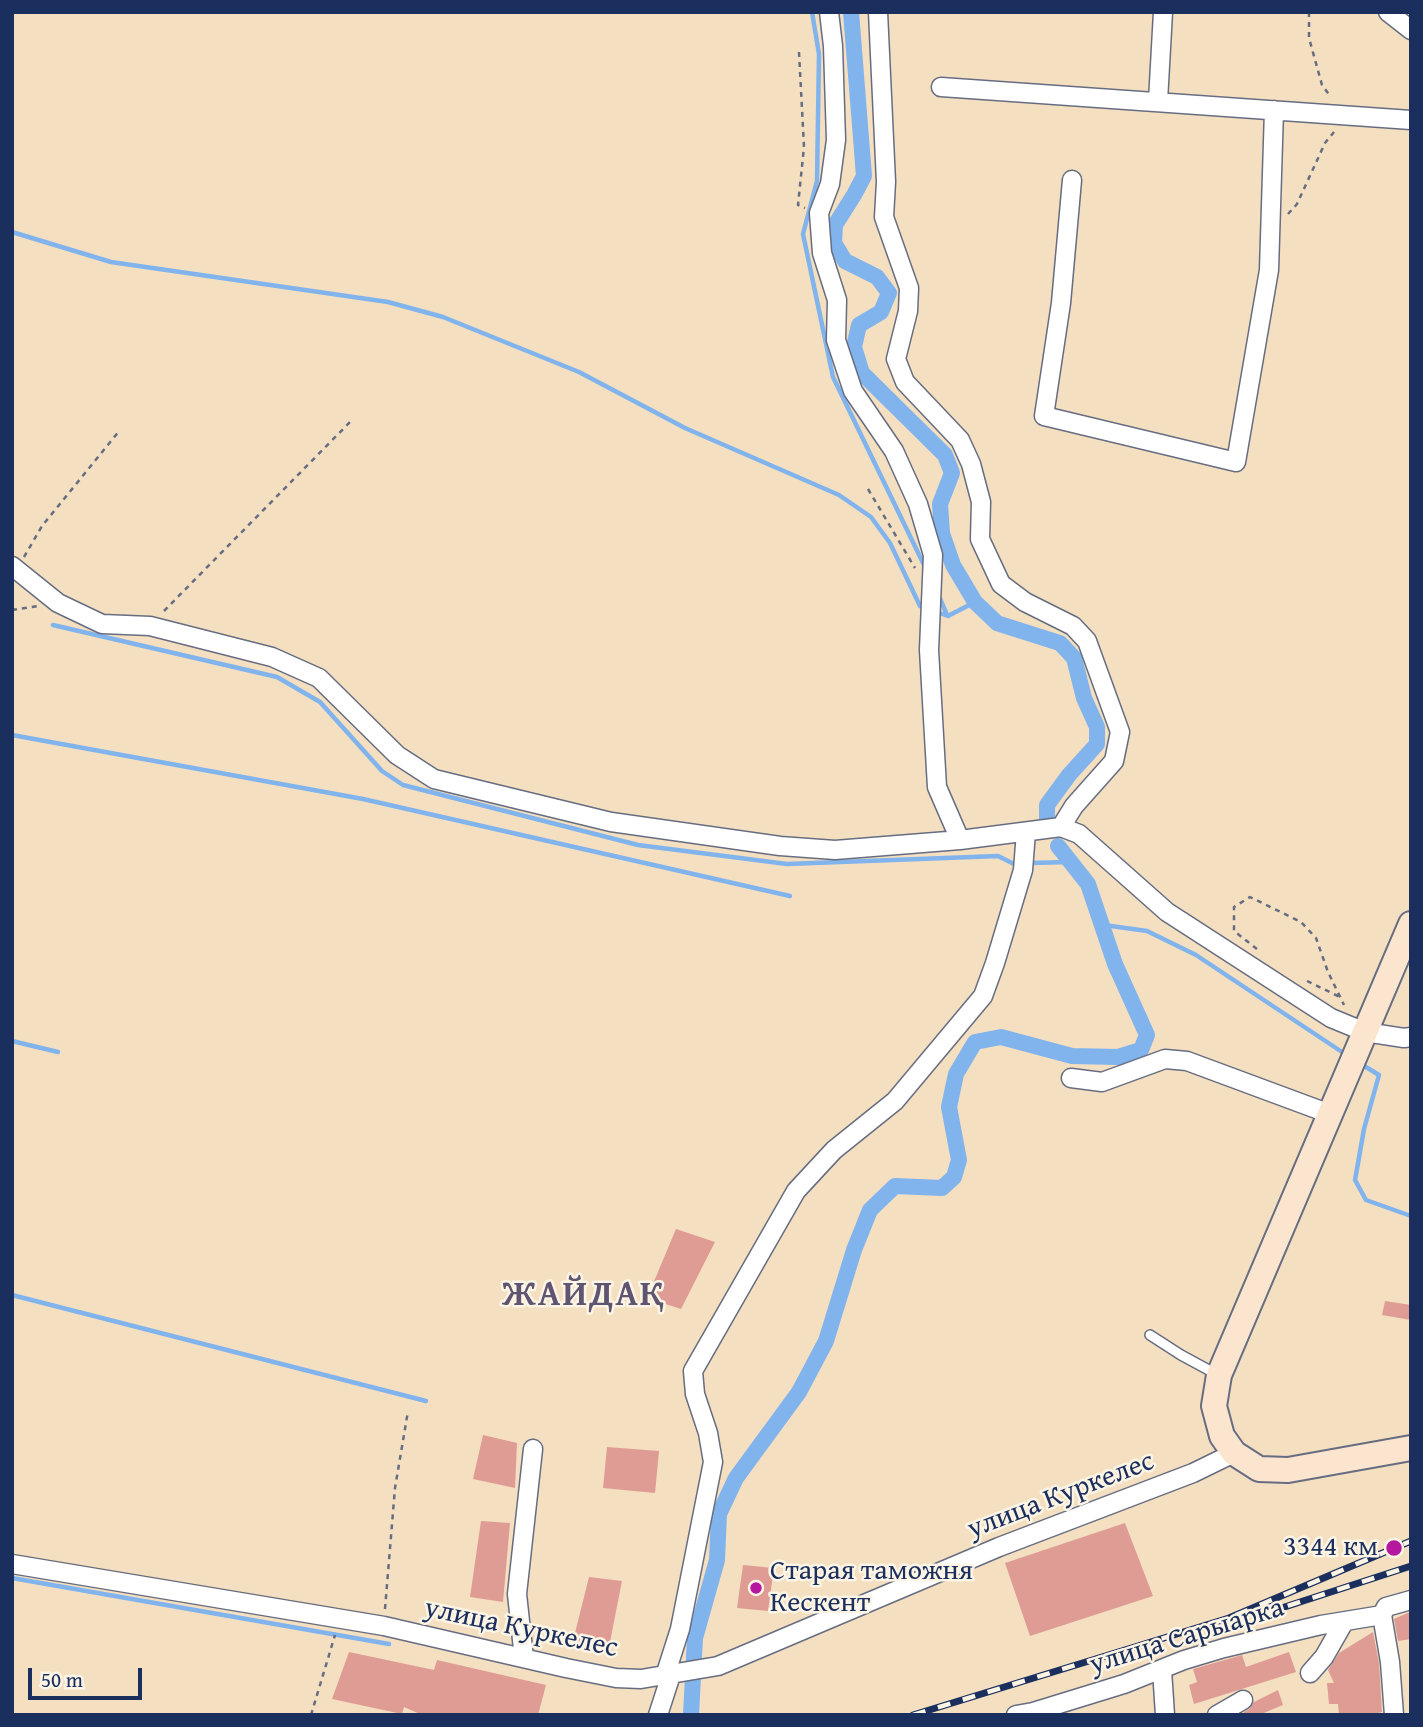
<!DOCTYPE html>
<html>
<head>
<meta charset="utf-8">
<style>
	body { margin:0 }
	#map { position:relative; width:1423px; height:1727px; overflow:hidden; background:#f4dfc1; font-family:"Gentium Book Plus",serif }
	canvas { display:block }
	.frame { position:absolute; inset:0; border:14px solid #1b2f5e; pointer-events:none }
	.scale { position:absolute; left:28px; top:1668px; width:114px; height:32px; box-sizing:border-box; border:4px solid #1b2f5e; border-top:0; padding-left:9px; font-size:21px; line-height:24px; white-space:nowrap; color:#1b2f5e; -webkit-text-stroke:5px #fcf5e5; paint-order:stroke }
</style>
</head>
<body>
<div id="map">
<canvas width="1423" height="1727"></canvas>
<div class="frame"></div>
<div class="scale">50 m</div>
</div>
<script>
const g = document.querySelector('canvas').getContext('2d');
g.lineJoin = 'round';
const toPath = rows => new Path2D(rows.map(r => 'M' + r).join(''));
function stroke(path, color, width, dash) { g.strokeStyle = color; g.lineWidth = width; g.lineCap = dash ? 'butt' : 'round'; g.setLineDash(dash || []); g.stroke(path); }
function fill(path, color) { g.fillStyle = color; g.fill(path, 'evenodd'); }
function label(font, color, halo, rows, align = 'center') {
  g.font = font + ' "Gentium Book Plus",serif'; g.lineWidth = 5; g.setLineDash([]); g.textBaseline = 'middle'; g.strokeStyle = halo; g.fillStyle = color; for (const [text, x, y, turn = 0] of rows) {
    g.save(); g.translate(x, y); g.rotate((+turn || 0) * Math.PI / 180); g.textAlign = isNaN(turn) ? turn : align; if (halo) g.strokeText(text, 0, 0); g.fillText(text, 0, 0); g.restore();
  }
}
stroke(toPath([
	[812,12,819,54,817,181,803,234,833,377,925,567],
	[12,232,111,262,388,302,443,317,579,372,685,428,839,495,871,517,890,543,920,606,926,608],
	[938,594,947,615],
	[934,611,948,616,975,602],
	[53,625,277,677,320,702,382,771,403,785,638,845,787,864,998,856,1014,864,1021,864],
	[12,735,363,799,790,896],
	[1029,863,1071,862],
	[1104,925,1147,931,1196,955,1348,1056],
	[12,1041,58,1052],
	[1361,1064,1379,1075,1364,1129,1355,1180,1366,1200,1411,1216],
	[12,1295,426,1401],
	[12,1578,389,1644]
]), '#81b3ed', 4.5);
stroke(toPath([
	[851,12,864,176,854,195,835,225,834,243,845,261,877,277,889,293,881,312,859,325,854,347,862,373,945,455,952,473,940,504,942,533,953,565,975,602,997,623,1060,643,1074,658,1084,698,1097,727,1097,744,1069,775,1047,805,1047,819],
	[691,1715,695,1638,717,1560,719,1514,736,1478,799,1392,826,1341,854,1250,870,1210,895,1186,942,1188,954,1177,959,1160,949,1107,956,1074,975,1042,1001,1037,1072,1056,1118,1057,1141,1050,1147,1035,1115,964,1088,884,1058,846]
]), '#81b3ed', 16);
fill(toPath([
	[676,1229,715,1242,681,1309,647,1298],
	[1385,1301,1411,1305,1411,1320,1382,1315],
	[483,1435,517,1443,515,1488,473,1479],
	[607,1447,659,1451,655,1493,603,1488],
	[481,1521,510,1523,503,1602,470,1597],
	[1125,1523,1153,1596,1030,1636,1005,1563],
	[743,1565,774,1568,768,1611,737,1608],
	[589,1577,622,1581,609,1647,573,1641],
	[1410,1612,1411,1639,1398,1641,1394,1619],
	[1373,1632,1379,1663,1382,1712,1370,1715,1339,1715,1338,1704,1329,1704,1327,1683,1334,1683,1328,1670,1339,1653],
	[349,1652,434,1670,437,1660,546,1685,538,1715,422,1715,404,1707,402,1714,332,1699],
	[1289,1652,1296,1672,1194,1704,1189,1685,1197,1682,1193,1669,1242,1655,1246,1667],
	[1278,1690,1283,1705,1259,1715,1240,1715,1249,1709,1254,1702]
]), '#de9c95');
const service = toPath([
	[1150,1335,1181,1355,1218,1375]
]);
const minor = toPath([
	[829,12,833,46,836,140,830,184,819,213,822,253,837,300,836,340,853,391,894,451,918,504,933,555,929,650,937,787,960,840],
	[878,12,886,182,884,217,909,288,908,311,896,359,905,382,960,440,971,464,981,502,980,539,1001,584,1025,602,1073,626,1087,641,1120,732,1114,761,1074,806,1061,827],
	[1388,12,1411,30],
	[941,87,1411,120],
	[1158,101,1163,12],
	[1072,180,1061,303,1044,416,1236,462,1269,270,1274,110],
	[12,566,58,603,102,624,150,626,272,657,319,678,397,755,434,779,611,822,780,846,835,850,960,840,1061,827,1079,834,1167,912,1331,1018,1365,1032,1404,1038,1411,1037],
	[1071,1078,1102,1082,1165,1059,1187,1061,1330,1114],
	[12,1564,384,1626,566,1668,616,1678,641,1679,718,1666,999,1547,1193,1473,1234,1453],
	[1382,1615,1390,1662,1394,1715],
	[524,1658,517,1594,533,1449],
	[1162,1670,1165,1715],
	[1310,1673,1324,1657,1344,1622],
	[665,1676,680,1629,713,1462,708,1433,695,1394,693,1371,796,1191,834,1150,895,1101,983,996,995,963,1023,870,1026,832],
	[658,1715,671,1675],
	[1016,1715,1033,1712,1124,1684,1184,1660,1224,1648,1321,1625,1382,1615,1386,1607,1411,1600],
	[1217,1715,1243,1700]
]);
const secondary = toPath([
	[1411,924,1219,1375,1214,1406,1222,1436,1234,1453,1259,1469,1288,1470,1411,1448]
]);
stroke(service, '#676d81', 12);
stroke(minor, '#676d81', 21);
stroke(secondary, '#676d81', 28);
stroke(toPath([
	[1309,12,1309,38,1322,85,1331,97],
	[799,52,804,147,798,205,805,208],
	[1288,214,1297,204,1325,143,1334,132],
	[868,489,915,568],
	[24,557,42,526,120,430],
	[12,610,38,606],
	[164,611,352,420],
	[1257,949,1234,931,1234,907,1250,897,1301,922,1316,938,1328,972,1344,1005],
	[1307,981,1342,998],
	[385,1609,395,1488,408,1411],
	[311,1715,335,1635]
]), '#676d81', 2.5, [5, 5]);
stroke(service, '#fff', 9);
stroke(minor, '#fff', 18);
stroke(secondary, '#fce5cf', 24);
const rail = toPath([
	[1263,1614,1411,1566],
	[913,1715,1229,1618,1411,1541]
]);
stroke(rail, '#1b2f5e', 7);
stroke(rail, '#fcf5e5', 4.5, [13]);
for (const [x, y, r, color] of [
	[1394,1548,9,"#b5179e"],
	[756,1588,7,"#b5179e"]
]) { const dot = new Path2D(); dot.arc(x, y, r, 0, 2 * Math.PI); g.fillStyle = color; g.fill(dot); stroke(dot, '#fcf5e5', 2.5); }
label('28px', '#1b2f5e', '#fcf5e5', [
	["улица Куркелес",1061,1496,-21],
	["улица Куркелес",521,1629,12],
	["улица Сарыарка",1187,1637,-17]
]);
label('28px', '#1b2f5e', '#fcf5e5', [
	["3344 км",1378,1548],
	["Старая таможня",770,1572,"left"],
	["Кескент",770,1604,"left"]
], 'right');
g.letterSpacing = '2px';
label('bold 35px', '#5f5571', '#fcf5e5', [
	["ЖАЙДАҚ",584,1296]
]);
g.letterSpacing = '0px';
</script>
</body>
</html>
